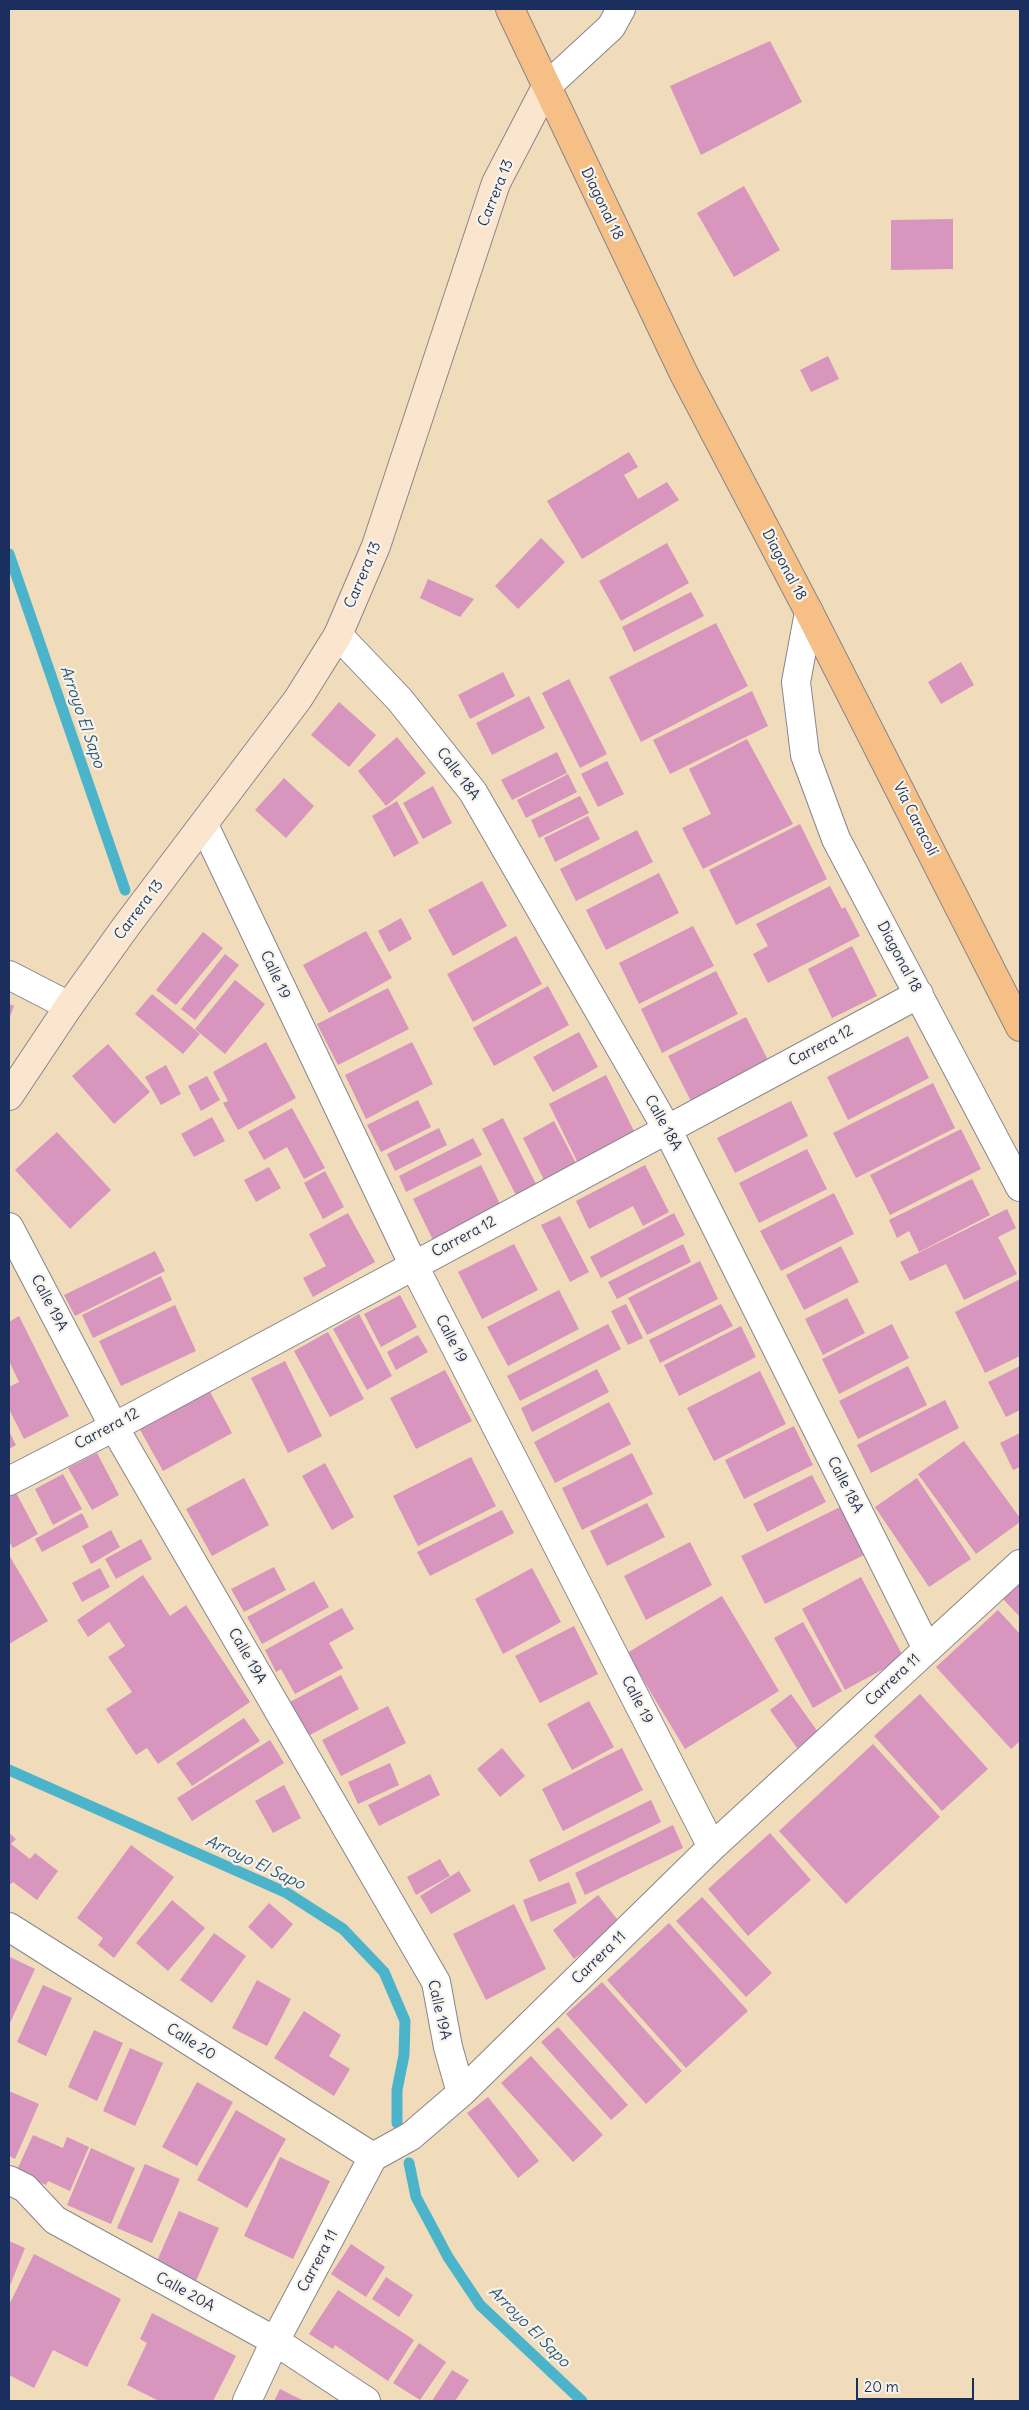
<!DOCTYPE html>
<html>
<head>
<meta charset="utf-8">
<style>
	body { margin:0 }
	#map { position:relative; width:1029px; height:2410px; overflow:hidden; background:#f0dcbb; font-family:Delius,sans-serif }
	canvas { display:block }
	.frame { position:absolute; inset:0; border:10px solid #1b2f5e; pointer-events:none }
	.scale { position:absolute; left:856px; top:2378px; width:118px; height:22px; box-sizing:border-box; border:2px solid #1b2f5e; border-top:0; padding-left:6px; font-size:15px; line-height:18px; white-space:nowrap; color:#1b2f5e; -webkit-text-stroke:4px #f7f3e8; paint-order:stroke }
</style>
</head>
<body>
<div id="map">
<canvas width="1029" height="2410"></canvas>
<div class="frame"></div>
<div class="scale">20 m</div>
</div>
<script>
const g = document.querySelector('canvas').getContext('2d');
g.lineJoin = 'round';
const toPath = rows => new Path2D(rows.map(r => 'M' + r).join(''));
function stroke(path, color, width, dash) { g.strokeStyle = color; g.lineWidth = width; g.lineCap = dash ? 'butt' : 'round'; g.setLineDash(dash || []); g.stroke(path); }
function fill(path, color) { g.fillStyle = color; g.fill(path, 'evenodd'); }
function label(font, color, halo, rows, align = 'center') {
  g.font = font + ' Delius,sans-serif'; g.lineWidth = 4.5; g.setLineDash([]); g.textBaseline = 'middle'; g.strokeStyle = halo; g.fillStyle = color; for (const [text, x, y, turn = 0] of rows) {
    g.save(); g.translate(x, y); g.rotate((+turn || 0) * Math.PI / 180); g.textAlign = isNaN(turn) ? turn : align; if (halo) g.strokeText(text, 0, 0); g.fillText(text, 0, 0); g.restore();
  }
}
stroke(toPath([
	[9,554,125,890],
	[9,1770,287,1893,343,1929,384,1972,405,2021,404,2055,397,2090,397,2123],
	[409,2163,416,2197,448,2257,480,2305,582,2401]
]), '#4cb4ca', 11);
fill(toPath([
	[770,41,802,102,701,155,670,86],
	[744,186,780,250,734,277,697,213],
	[953,219,953,269,891,270,891,220],
	[828,356,839,379,811,392,800,370],
	[629,452,638,467,624,475,638,499,667,482,679,500,582,559,547,501],
	[541,538,565,562,518,609,495,586],
	[667,543,689,583,621,621,599,581],
	[428,579,474,599,460,617,420,598],
	[691,592,704,616,634,652,622,627],
	[716,623,748,686,641,742,609,677],
	[961,662,974,685,941,704,928,682],
	[503,672,515,696,470,719,458,695],
	[569,679,607,754,580,768,542,693],
	[752,691,768,726,670,774,653,740],
	[529,696,545,728,492,755,476,723],
	[339,702,376,735,349,767,311,735],
	[397,737,426,773,386,806,358,771],
	[747,739,793,824,703,869,682,828,711,814,689,769],
	[557,752,567,773,512,800,501,780],
	[607,761,624,794,598,807,581,774],
	[568,774,577,792,526,818,517,800],
	[284,778,314,806,286,838,255,810],
	[433,786,452,823,423,839,403,803],
	[580,796,589,813,539,838,531,820],
	[397,801,419,843,394,857,372,816],
	[588,816,600,839,555,862,544,838],
	[800,824,827,879,736,925,709,870],
	[637,830,653,862,576,901,560,869],
	[659,873,679,913,606,950,586,910],
	[482,881,507,926,453,956,428,910],
	[830,886,842,909,845,907,860,936,768,983,753,954,768,946,756,924],
	[401,918,412,939,389,952,378,931],
	[693,926,714,966,639,1004,619,963],
	[366,931,392,978,329,1013,303,965],
	[203,932,223,948,176,1005,156,990],
	[516,936,542,984,473,1022,447,974],
	[852,946,877,996,832,1018,808,969],
	[225,954,239,965,195,1020,181,1009],
	[716,971,738,1014,662,1053,641,1009],
	[235,980,265,1004,225,1054,195,1029],
	[548,986,569,1025,494,1066,473,1028],
	[388,988,409,1029,338,1065,317,1024],
	[152,994,200,1034,183,1054,135,1014],
	[9,1004,14,1006,9,1019],
	[746,1017,769,1062,691,1101,668,1056],
	[579,1032,598,1067,553,1092,533,1057],
	[908,1036,929,1078,848,1120,827,1077],
	[266,1042,296,1098,238,1130,223,1103,228,1101,213,1072],
	[412,1042,433,1084,366,1119,345,1075],
	[108,1044,150,1092,114,1124,72,1076],
	[166,1065,181,1094,161,1105,145,1077],
	[606,1075,635,1133,578,1163,549,1104],
	[207,1076,220,1100,201,1111,188,1086],
	[933,1083,955,1128,856,1178,833,1133],
	[418,1100,431,1127,381,1152,367,1125],
	[791,1101,808,1136,735,1173,717,1138],
	[292,1108,325,1168,304,1179,287,1147,264,1160,248,1132],
	[212,1117,225,1141,194,1157,181,1134],
	[503,1118,537,1186,517,1197,482,1129],
	[554,1121,577,1165,545,1182,523,1138],
	[439,1128,447,1145,395,1171,387,1154],
	[961,1129,981,1169,890,1215,870,1175],
	[57,1132,111,1190,70,1229,15,1170],
	[473,1138,482,1155,406,1192,399,1176],
	[807,1149,827,1189,759,1223,739,1183],
	[481,1165,502,1208,434,1242,413,1199],
	[645,1165,669,1212,643,1226,633,1206,589,1229,576,1201],
	[269,1167,281,1188,256,1202,244,1180],
	[325,1171,344,1207,323,1219,304,1183],
	[972,1179,990,1215,919,1252,909,1231,897,1238,889,1220],
	[834,1193,854,1234,781,1271,760,1231],
	[1007,1209,1016,1228,998,1237,1017,1274,964,1300,946,1264,910,1281,900,1262],
	[348,1213,375,1262,313,1297,303,1278,326,1266,309,1234],
	[674,1213,685,1235,601,1278,590,1257],
	[560,1216,589,1272,570,1282,541,1225],
	[514,1244,538,1290,482,1319,458,1272],
	[683,1244,691,1262,617,1299,608,1282],
	[841,1246,859,1282,804,1310,786,1275],
	[155,1251,165,1271,75,1316,64,1295],
	[700,1261,718,1299,647,1335,628,1298],
	[161,1276,172,1300,93,1338,82,1315],
	[1020,1279,1020,1356,985,1373,955,1312],
	[559,1290,579,1329,508,1366,487,1327],
	[400,1295,417,1327,381,1347,364,1314],
	[847,1298,865,1333,823,1355,805,1319],
	[626,1304,643,1338,628,1345,611,1311],
	[721,1304,733,1326,660,1363,649,1340],
	[175,1305,196,1351,121,1386,99,1341],
	[359,1314,392,1376,367,1390,333,1329],
	[19,1316,69,1416,24,1439,9,1409,9,1387,19,1382,9,1361,9,1322],
	[608,1324,621,1349,520,1401,507,1376],
	[892,1324,909,1358,839,1394,822,1359],
	[741,1326,756,1357,679,1396,664,1365],
	[328,1332,364,1399,330,1417,294,1351],
	[418,1335,428,1352,396,1370,387,1352],
	[285,1361,322,1436,288,1453,251,1378],
	[908,1366,927,1405,858,1439,839,1401],
	[1020,1366,1020,1410,1006,1417,988,1382],
	[597,1369,609,1392,532,1432,521,1408],
	[445,1370,472,1421,416,1449,390,1398],
	[760,1371,786,1424,714,1461,687,1408],
	[208,1388,232,1433,163,1471,138,1426],
	[945,1400,959,1428,871,1473,857,1445],
	[609,1402,631,1444,555,1483,534,1442],
	[794,1426,813,1465,744,1499,725,1460],
	[9,1431,16,1445,9,1449],
	[1020,1433,1020,1467,1013,1470,1000,1443],
	[964,1441,1020,1518,1020,1522,976,1554,918,1474],
	[97,1453,119,1495,92,1510,68,1468],
	[632,1453,653,1494,582,1530,562,1488],
	[471,1457,496,1506,418,1546,393,1496],
	[325,1463,354,1517,332,1530,302,1476],
	[63,1474,82,1509,53,1525,35,1489],
	[812,1475,826,1502,767,1532,753,1504],
	[244,1478,269,1525,212,1556,186,1509],
	[917,1478,971,1559,929,1587,875,1507],
	[14,1489,38,1534,13,1548,9,1541,9,1492],
	[647,1503,665,1537,607,1566,590,1531],
	[840,1507,864,1555,765,1604,741,1556],
	[502,1510,514,1533,430,1576,417,1552],
	[82,1513,89,1527,42,1552,35,1539],
	[111,1530,120,1547,91,1564,82,1546],
	[141,1539,152,1559,116,1579,105,1559],
	[690,1542,712,1585,646,1620,624,1576],
	[9,1555,48,1621,9,1644],
	[274,1567,286,1590,244,1612,231,1589],
	[100,1568,110,1587,82,1602,72,1583],
	[532,1568,561,1622,503,1654,475,1599],
	[143,1575,170,1616,186,1605,250,1702,158,1764,147,1748,136,1755,106,1709,132,1692,108,1657,125,1646,109,1622,88,1637,77,1620],
	[861,1577,904,1658,845,1690,802,1609],
	[314,1581,329,1607,262,1644,247,1617],
	[1020,1581,1020,1617,1002,1598],
	[722,1596,779,1691,685,1749,627,1653],
	[342,1608,354,1629,329,1643,343,1668,295,1694,281,1669,276,1672,265,1650],
	[998,1610,1020,1634,1020,1741,1011,1749,936,1667],
	[803,1622,842,1691,813,1708,774,1638],
	[574,1626,598,1674,540,1703,515,1656],
	[341,1675,359,1709,306,1737,288,1703],
	[791,1694,818,1732,797,1748,770,1710],
	[920,1694,988,1769,942,1811,874,1736],
	[589,1701,614,1747,572,1770,547,1724],
	[388,1706,406,1743,341,1776,322,1740],
	[244,1718,260,1741,192,1786,176,1763],
	[270,1740,284,1763,192,1821,177,1798],
	[873,1744,940,1817,846,1904,779,1831],
	[502,1748,525,1776,500,1797,477,1769],
	[622,1748,643,1790,563,1831,542,1789],
	[390,1763,399,1785,358,1804,348,1782],
	[430,1774,440,1795,379,1826,368,1805],
	[284,1785,301,1818,273,1833,255,1801],
	[651,1800,661,1822,539,1882,529,1860],
	[673,1825,683,1848,585,1895,575,1873],
	[9,1833,16,1839,11,1844,30,1859,35,1853,58,1871,37,1900,13,1882,11,1884,9,1882],
	[770,1833,811,1880,748,1936,708,1889],
	[131,1845,174,1877,114,1958,98,1945,103,1938,77,1918],
	[440,1859,450,1876,416,1895,407,1877],
	[459,1871,471,1891,431,1914,420,1896],
	[569,1882,577,1903,531,1922,523,1900],
	[598,1895,620,1923,574,1959,553,1930],
	[702,1897,772,1973,746,1997,676,1921],
	[172,1900,205,1928,168,1971,136,1943],
	[269,1903,293,1924,272,1949,248,1927],
	[514,1904,546,1969,486,2000,453,1934],
	[669,1923,748,2011,686,2068,607,1980],
	[214,1933,246,1956,212,2003,180,1980],
	[10,1957,35,1969,9,2025,9,1960],
	[257,1980,291,1999,267,2046,232,2028],
	[602,1982,682,2071,646,2104,566,2014],
	[43,1985,72,1998,46,2056,17,2042],
	[304,2011,341,2035,329,2056,350,2069,334,2096,274,2058],
	[558,2027,628,2105,611,2120,541,2042],
	[94,2030,123,2043,97,2101,68,2087],
	[130,2048,163,2063,135,2126,103,2111],
	[531,2056,603,2135,573,2162,501,2083],
	[197,2082,233,2102,197,2166,162,2147],
	[9,2091,39,2104,15,2159,9,2156],
	[488,2097,539,2161,518,2178,467,2113],
	[236,2110,286,2139,247,2208,197,2180],
	[33,2135,63,2148,67,2137,89,2147,70,2191,48,2181,46,2185,16,2172],
	[91,2148,135,2168,111,2224,67,2205],
	[280,2157,330,2181,293,2259,244,2236],
	[145,2164,180,2179,152,2243,117,2228],
	[179,2211,219,2228,196,2281,156,2263],
	[9,2241,25,2248,9,2288],
	[351,2244,385,2267,366,2297,331,2274],
	[34,2254,121,2299,87,2367,53,2350,34,2388,9,2375,9,2305],
	[386,2277,413,2295,399,2317,372,2299],
	[338,2290,414,2340,388,2381,335,2345,333,2349,309,2334],
	[152,2313,236,2356,213,2401,159,2401,127,2385,147,2343,140,2339],
	[419,2343,446,2362,420,2400,393,2383],
	[452,2370,469,2380,455,2401,432,2401],
	[280,2389,304,2401,274,2401]
]), '#d895be');
const street = toPath([
	[546,87,611,27,621,9],
	[809,612,796,682,805,755,836,839,1020,1187],
	[338,635,400,700,473,792,667,1129,927,1649],
	[204,825,413,1264,712,1847],
	[9,975,69,1006],
	[9,1227,114,1427,436,1982,448,2047,461,2093],
	[9,1481,114,1427,919,994],
	[9,1927,373,2157],
	[9,2180,25,2188,55,2220,275,2341,366,2401],
	[247,2401,275,2341,373,2157,411,2136,461,2093,712,1847,1020,1564]
]);
const secondary = toPath([
	[9,1096,69,1006,127,925,298,699,338,635,376,546,496,183,546,87]
]);
const primary = toPath([
	[510,9,684,374,809,612,1020,1027]
]);
stroke(street, '#86868c', 30);
stroke(secondary, '#86868c', 30);
stroke(primary, '#86868c', 30);
stroke(street, '#fff', 28);
stroke(secondary, '#fbe5cf', 28);
stroke(primary, '#f5bf86', 28);
label('15px', '#1b2f5e', '#f7f3e8', [
	["Carrera 13",496,193,-68],
	["Diagonal 18",602,204,64],
	["Diagonal 18",784,565,62],
	["Carrera 13",363,575,-67],
	["Calle 18A",458,774,53],
	["Vía Caracolí",915,819,63],
	["Carrera 13",139,910,-53],
	["Diagonal 18",899,957,62],
	["Calle 19",275,975,65],
	["Carrera 12",821,1046,-28],
	["Calle 18A",663,1123,61],
	["Carrera 12",464,1237,-28],
	["Calle 19A",49,1303,62],
	["Calle 19",451,1339,63],
	["Carrera 12",107,1429,-28],
	["Calle 18A",845,1485,63],
	["Calle 19A",247,1656,60],
	["Carrera 11",893,1680,-43],
	["Calle 19",637,1700,63],
	["Carrera 11",599,1958,-44],
	["Calle 19A",439,2010,77],
	["Calle 20",191,2042,32],
	["Carrera 11",318,2261,-62],
	["Calle 20A",185,2292,29]
]);
label('italic 16px', '#2a577e', '#f7f3e8', [
	["Arroyo El Sapo",82,717,71],
	["Arroyo El Sapo",255,1863,25],
	["Arroyo El Sapo",529,2327,45]
]);
</script>
</body>
</html>
